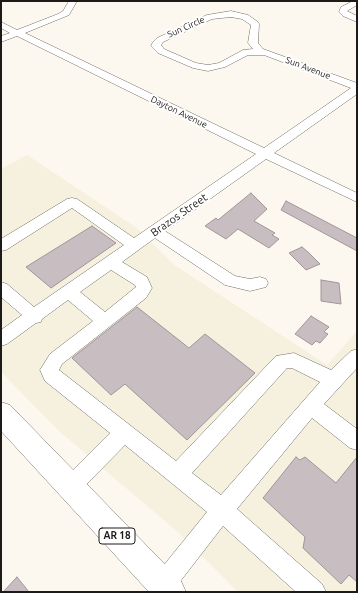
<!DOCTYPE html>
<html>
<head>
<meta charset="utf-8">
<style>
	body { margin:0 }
	#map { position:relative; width:358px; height:593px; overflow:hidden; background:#fcf8ef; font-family:Ubuntu,sans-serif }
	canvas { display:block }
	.frame { position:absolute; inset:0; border:2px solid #1c1b17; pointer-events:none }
</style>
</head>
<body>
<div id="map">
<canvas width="358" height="593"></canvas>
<div class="frame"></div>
</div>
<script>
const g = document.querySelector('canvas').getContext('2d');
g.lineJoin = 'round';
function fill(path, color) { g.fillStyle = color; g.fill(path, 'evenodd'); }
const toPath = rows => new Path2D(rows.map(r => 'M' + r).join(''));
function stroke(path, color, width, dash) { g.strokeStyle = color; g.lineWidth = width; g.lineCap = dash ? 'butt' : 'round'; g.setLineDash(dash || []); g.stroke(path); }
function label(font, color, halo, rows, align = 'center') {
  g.font = font + ' Ubuntu,sans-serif'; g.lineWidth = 4; g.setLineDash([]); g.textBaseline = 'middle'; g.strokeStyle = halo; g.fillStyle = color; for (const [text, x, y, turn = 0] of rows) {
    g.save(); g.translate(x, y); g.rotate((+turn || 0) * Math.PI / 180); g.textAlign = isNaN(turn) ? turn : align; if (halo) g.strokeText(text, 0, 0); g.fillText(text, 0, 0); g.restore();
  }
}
fill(toPath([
	[27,155,137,228,173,264,327,365,357,331,357,592,238,592,179,533,60,432,1,372,1,169]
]), '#f6f0df');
const building = toPath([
	[251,193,267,209,254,221,275,233,272,235,279,239,269,248,238,229,226,239,205,226,216,218,218,220,251,193],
	[286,201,357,238,357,251,281,210,286,201],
	[92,226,116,243,51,288,26,267,92,226],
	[302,247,308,252,320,264,306,270,289,253,302,247],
	[321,280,339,283,341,304,321,301,321,280],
	[137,307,189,348,205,334,255,373,187,440,125,384,111,395,72,358,137,307],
	[311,316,329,327,324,332,328,334,320,343,316,341,312,345,295,334,311,316],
	[296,457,300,460,305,457,336,483,357,457,357,582,349,575,341,584,303,548,305,537,263,498,296,457],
	[17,577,29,592,3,592,17,577]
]);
fill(building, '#c8bdc1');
stroke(building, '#a0969a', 1);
const minor = toPath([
	[69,1,77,1,69,15,25,33,264,148,351,88,264,55,248,55,225,67,208,71,193,68,158,53,151,46,153,42,157,38,207,15,231,11,248,15,258,22,259,24,258,43,263,49,357,83,357,94,274,153,357,193,357,202,266,159,165,231,235,276,250,279,260,277,266,279,268,283,266,287,250,291,225,285,155,238,122,262,147,277,152,288,146,298,62,364,59,370,176,461,276,356,294,353,331,370,351,351,357,349,357,368,324,404,357,429,357,450,350,448,312,418,237,509,322,584,326,592,296,592,223,526,172,592,154,592,151,584,155,576,207,512,125,445,77,494,70,498,63,494,59,487,63,480,110,433,45,381,40,370,50,354,93,321,68,300,42,319,41,322,36,323,7,344,1,346,1,330,22,315,1,297,1,282,7,284,34,307,124,245,72,208,6,250,1,251,1,239,67,199,72,198,77,199,134,238,256,154,17,36,1,42,1,36,10,33,1,28,1,22,17,30,58,14,63,11,69,1],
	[231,17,242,19,251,25,248,43,253,49,243,50,219,63,208,65,196,63,164,49,161,45,163,42,212,19,231,17],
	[111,270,135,285,136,287,105,312,80,292,111,270],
	[287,368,292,368,320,382,221,495,192,473,287,368],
	[353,1,357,1,357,5,347,11,357,16,357,22,343,16,339,12,341,7,353,1]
]);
const major = toPath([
	[1,402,10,405,181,581,186,592,149,592,1,431,1,402]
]);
stroke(minor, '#706c64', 1);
stroke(major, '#706c64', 1);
fill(minor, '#fff');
fill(major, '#fff');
label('9px', '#1c1b17', '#fff', [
	["Sun Circle",186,27,-24],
	["Sun Avenue",308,68,21],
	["Dayton Avenue",179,112,26]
]);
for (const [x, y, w] of [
	[117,536,36]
]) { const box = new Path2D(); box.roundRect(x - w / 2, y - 8, w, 16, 3); g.fillStyle = '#fff'; g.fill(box); stroke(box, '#1c1b17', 1); }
label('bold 10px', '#1c1b17', null, [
	["AR 18",117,536]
]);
label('11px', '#1c1b17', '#fff', [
	["Brazos Street",179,215,-35]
]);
</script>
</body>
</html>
